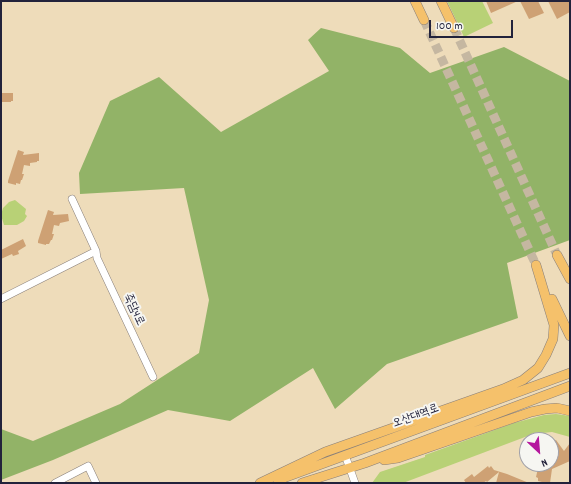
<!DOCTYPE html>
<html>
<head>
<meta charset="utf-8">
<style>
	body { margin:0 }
	#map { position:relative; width:571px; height:484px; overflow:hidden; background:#eedcba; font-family:Dekko,sans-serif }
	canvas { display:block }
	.frame { position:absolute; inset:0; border:2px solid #22223b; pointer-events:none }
	.north { position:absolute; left:519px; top:432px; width:40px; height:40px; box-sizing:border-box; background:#f6f6f2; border:1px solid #a1a1a9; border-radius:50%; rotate:154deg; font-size:11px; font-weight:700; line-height:16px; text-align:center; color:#22223b }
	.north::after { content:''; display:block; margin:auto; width:14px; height:18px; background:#b5179e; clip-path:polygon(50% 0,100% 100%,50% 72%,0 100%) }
	.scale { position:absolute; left:429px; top:20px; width:84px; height:18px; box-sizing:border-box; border:2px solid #22223b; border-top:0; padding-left:5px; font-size:12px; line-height:14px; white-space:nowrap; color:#22223b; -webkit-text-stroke:3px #f6f6f2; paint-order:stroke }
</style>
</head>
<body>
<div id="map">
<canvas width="571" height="484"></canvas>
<div class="frame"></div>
<div class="north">N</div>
<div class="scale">100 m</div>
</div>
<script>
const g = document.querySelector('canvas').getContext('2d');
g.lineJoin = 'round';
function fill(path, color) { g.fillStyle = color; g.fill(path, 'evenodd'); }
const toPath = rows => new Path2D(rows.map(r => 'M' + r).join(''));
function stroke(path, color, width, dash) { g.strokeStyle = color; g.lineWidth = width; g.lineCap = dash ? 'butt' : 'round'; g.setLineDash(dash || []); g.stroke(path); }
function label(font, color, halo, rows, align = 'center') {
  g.font = font + ' Dekko,"Poor Story",sans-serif'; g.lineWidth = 4; g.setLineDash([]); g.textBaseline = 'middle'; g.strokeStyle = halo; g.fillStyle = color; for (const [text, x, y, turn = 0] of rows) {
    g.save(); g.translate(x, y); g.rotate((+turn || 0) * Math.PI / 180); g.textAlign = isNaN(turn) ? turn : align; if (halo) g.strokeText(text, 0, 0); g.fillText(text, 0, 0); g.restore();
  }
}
fill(toPath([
	[447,1,482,1,493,23,464,37],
	[15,200,26,209,25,214,27,216,24,221,17,225,4,225,1,215,3,208,9,202],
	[556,414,570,416,570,437,552,432,533,434,403,483,372,483,380,472,425,457,425,455,514,423,544,415]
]), '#b8d176');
fill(toPath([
	[321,28,400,48,430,73,504,47,570,81,570,240,507,263,518,318,387,364,335,409,313,368,230,421,168,410,53,460,1,480,1,429,33,441,120,404,199,353,209,300,184,188,80,194,79,173,110,101,159,77,221,132,329,71,308,40]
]), '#92b367');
fill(toPath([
	[486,1,518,1,491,13],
	[520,1,538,1,544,13,529,19],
	[548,1,570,1,570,12,557,19],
	[1,93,13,93,13,101,11,101,11,102,1,102],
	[18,150,24,152,23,155,39,153,39,161,37,161,37,162,30,163,30,166,24,165,22,174,24,174,22,180,21,180,20,184,16,183,16,185,8,183,8,181],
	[48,210,54,212,53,215,68,214,69,221,60,223,59,226,54,225,52,234,54,234,52,240,51,240,49,244,46,244,46,245,38,243,38,241],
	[23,239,26,246,18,251,19,254,13,256,12,254,1,259,1,250],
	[551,437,554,441,556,440,564,451,570,443,570,461,552,469,550,483,546,483,538,481,538,478,536,477,539,464,551,464],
	[488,466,489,468,491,466,494,470,507,474,529,483,496,483,499,472,487,482,486,481,483,483,466,483,464,480,472,474,474,477]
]), '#cea174');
stroke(toPath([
	[424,20,536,265],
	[454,28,557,255]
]), '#c5b7a1', 9, [9, 4.5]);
const minor = toPath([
	[72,199,96,251,97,258,153,377],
	[1,299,96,251],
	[345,455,355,483],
	[55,483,88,466,96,483]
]);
const major = toPath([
	[415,1,424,20],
	[441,1,454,28],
	[557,255,570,279],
	[552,299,570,336],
	[384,460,398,458,531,412,545,409,557,408,570,411],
	[278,480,570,373],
	[260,483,325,452,503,389,523,380,538,368,546,355,553,339,554,325,536,265],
	[302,483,365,463,570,386]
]);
stroke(minor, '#887f7a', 8);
stroke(major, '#887f7a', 10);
stroke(minor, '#fff', 7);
stroke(major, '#f5c16b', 9);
label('12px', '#22223b', '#f6f6f2', [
	["죽담4로",133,310,65],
	["오산대역로",416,417,-20]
]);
</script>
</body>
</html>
